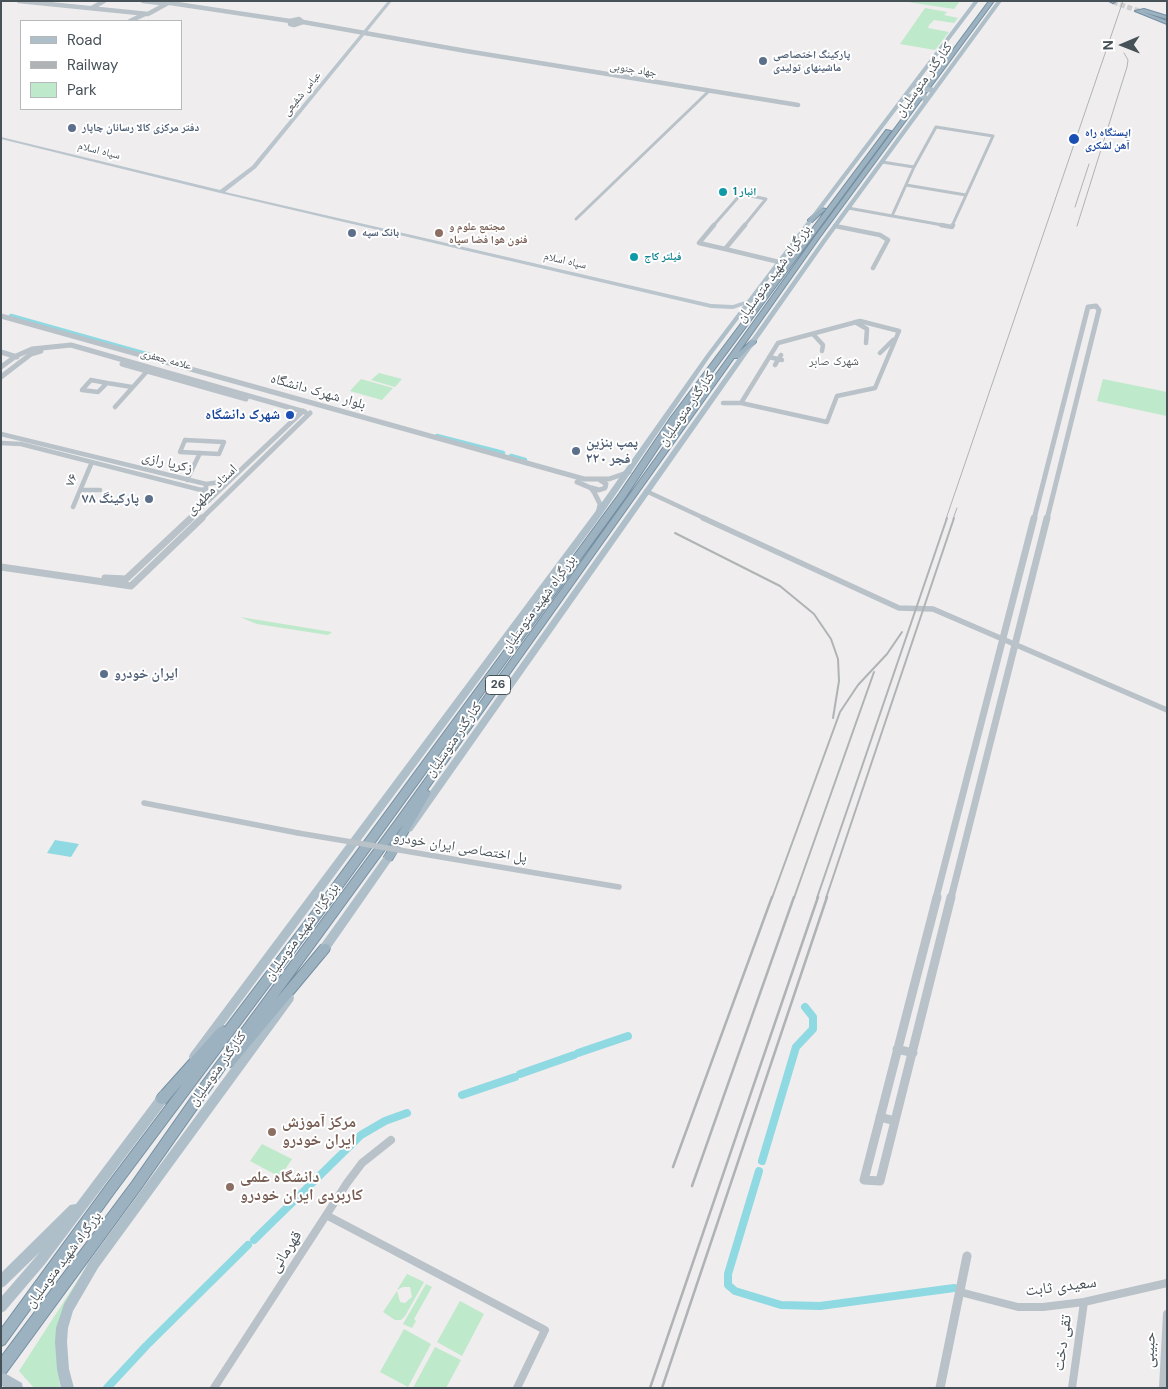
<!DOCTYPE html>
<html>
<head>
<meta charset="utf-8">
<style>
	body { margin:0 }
	#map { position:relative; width:1168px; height:1389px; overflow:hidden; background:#efeded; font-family:"DM Sans",sans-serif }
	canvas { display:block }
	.frame { position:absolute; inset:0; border:2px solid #475158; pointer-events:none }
	.legend { position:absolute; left:20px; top:20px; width:162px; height:90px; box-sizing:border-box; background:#fff; border:1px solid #b5b9bc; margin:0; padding:6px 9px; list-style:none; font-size:15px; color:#475158 }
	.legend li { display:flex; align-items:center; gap:10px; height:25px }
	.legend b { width:25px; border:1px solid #b5b9bc }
	.north { position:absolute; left:1098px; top:20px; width:50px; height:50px; -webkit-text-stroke:4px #fff; paint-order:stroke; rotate:269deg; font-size:14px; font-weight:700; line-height:20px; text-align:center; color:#475158 }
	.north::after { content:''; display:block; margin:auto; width:18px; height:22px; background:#475158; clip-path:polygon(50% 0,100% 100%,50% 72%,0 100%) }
</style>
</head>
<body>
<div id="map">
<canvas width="1168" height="1389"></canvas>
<div class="frame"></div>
<ul class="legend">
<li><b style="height:6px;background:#aebfc9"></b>Road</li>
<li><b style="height:6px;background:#afb3b6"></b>Railway</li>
<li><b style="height:14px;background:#bee9ca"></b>Park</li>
</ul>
<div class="north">N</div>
</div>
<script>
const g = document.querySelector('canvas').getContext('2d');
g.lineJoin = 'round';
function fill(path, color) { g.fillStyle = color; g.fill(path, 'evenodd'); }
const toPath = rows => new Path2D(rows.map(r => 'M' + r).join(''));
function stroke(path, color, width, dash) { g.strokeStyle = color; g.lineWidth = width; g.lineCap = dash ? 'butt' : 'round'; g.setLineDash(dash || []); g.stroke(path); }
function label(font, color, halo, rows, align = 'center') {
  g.font = font + ' "DM Sans","Noto Naskh Arabic",sans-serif'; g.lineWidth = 4; g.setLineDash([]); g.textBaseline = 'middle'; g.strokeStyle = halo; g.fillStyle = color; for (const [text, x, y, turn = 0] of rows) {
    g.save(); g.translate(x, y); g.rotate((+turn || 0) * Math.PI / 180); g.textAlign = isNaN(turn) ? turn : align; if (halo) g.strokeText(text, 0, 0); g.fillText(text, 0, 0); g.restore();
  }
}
fill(toPath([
	[901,1,960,1,954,9],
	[925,8,947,12,944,15,958,18,954,23,934,20,929,25,928,28,949,32,935,50,900,44],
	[379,373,402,379,395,387,371,380],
	[361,379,393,388,382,400,350,391],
	[1103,379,1167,392,1167,416,1097,401],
	[240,617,332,632,328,635,257,624],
	[262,1144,292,1159,280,1177,250,1161],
	[85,1269,67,1300,57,1353,60,1388,34,1388,19,1371],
	[407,1274,424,1282,405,1316,401,1320,395,1320,383,1312,397,1291,400,1302,405,1303,412,1297,410,1287,403,1287,397,1290],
	[426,1284,432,1287,414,1319,416,1321,412,1328,403,1324],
	[460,1301,484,1314,462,1356,437,1342],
	[404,1329,431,1344,408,1387,380,1372],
	[435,1347,461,1360,446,1388,413,1388]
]), '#bee9ca');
fill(toPath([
	[55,840,79,844,71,857,47,853]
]), '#8fd9e2');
stroke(toPath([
	[11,316,153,356],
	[437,436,503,453],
	[511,456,525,460]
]), '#8fd9e2', 4.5);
stroke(toPath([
	[578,1053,628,1036],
	[520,1074,574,1055],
	[462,1095,515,1077],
	[762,1161,796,1047,813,1029,813,1017,805,1007],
	[759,1171,728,1274,728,1285,735,1291,781,1305,820,1306,954,1288],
	[254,1240,361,1135,385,1121,407,1113],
	[148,1344,248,1245],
	[107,1388,146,1346]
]), '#8fd9e2', 8);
stroke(toPath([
	[1113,2,1142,12]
]), '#cdcecf', 5, [5, 2.5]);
const trunk = toPath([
	[989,1,994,1,820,237,739,352,752,340,756,340,756,342,739,358,734,358,427,790,431,793,392,860,389,861,386,860,384,857,403,825,276,999,321,945,325,944,329,945,330,948,329,951,234,1065,230,1067,227,1066,140,1190,6,1373,1,1374,1,1357,132,1182,200,1085,395,821,816,235,989,1],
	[1109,1,1115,1,1115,2,1113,3,1109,1],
	[1144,9,1167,16,1167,19,1143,12,1167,21,1167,24,1135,11,1144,9],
	[886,130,891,131,677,420,625,498,329,906,115,1192,5,1344,1,1346,1,1329,107,1184,183,1083,166,1103,162,1104,158,1103,156,1099,158,1095,218,1028,222,1026,225,1027,321,900,619,494,671,417,886,130],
	[821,208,826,209,812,222,808,222,808,220,821,208]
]);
stroke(trunk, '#748fa3', 2);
stroke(toPath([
	[882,162,914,167],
	[906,185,966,195],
	[848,208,948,226],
	[892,216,914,167,936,127,993,136,952,226],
	[576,219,709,91],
	[713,226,741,194,766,199,744,226]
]), '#b9c2c8', 3);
stroke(toPath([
	[714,225,699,243,725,249,745,225],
	[941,225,952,227,953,225],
	[835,226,880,235,888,240,873,268],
	[725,249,779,262],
	[860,321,899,331,875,388,837,396,827,422,741,403,778,343,860,321],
	[855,322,867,329,866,343],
	[813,334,823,345,822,351],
	[880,353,893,340],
	[769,357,782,360],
	[775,365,781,355],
	[91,380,107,383,98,392,82,390,91,380],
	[107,383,132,387],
	[723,403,741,403],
	[115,407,150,368],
	[1,434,206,484,229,481],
	[185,440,224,442,219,454,180,452,185,440],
	[1,443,21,444,201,490,206,489,206,484],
	[187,480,200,453],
	[80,490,100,490],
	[201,490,206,495,206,503],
	[646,491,706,519],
	[73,507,92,462]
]), '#b9c2c8', 4.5);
stroke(toPath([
	[703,518,899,608,933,609,1167,710],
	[144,803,298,833]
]), '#b9c2c8', 5.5);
stroke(toPath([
	[326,1215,545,1330,517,1388],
	[960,1292,1018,1307,1043,1307,1084,1302,1167,1283],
	[214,1388,347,1183,362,1163,391,1140],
	[1072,1388,1084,1302],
	[1163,1388,1167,1314]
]), '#b9c2c8', 8);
stroke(toPath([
	[19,1,148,14,168,3],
	[143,1,160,3],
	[157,1,290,21,299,19,303,22,466,51,798,105],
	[92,8,104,1],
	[130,21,145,14],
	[290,21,290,24,294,25,303,22]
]), '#b9c2c8', 4.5);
stroke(toPath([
	[1,316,584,479,609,479,629,472],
	[1,352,17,357],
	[122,364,246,399],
	[1,367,16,356,32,349,71,345,305,412],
	[1,377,31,354,41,351],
	[577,482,591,488,594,492,600,504,598,514],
	[592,488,599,490,605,488,606,484,600,480],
	[189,519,303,411],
	[201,519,310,413],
	[1034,519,1088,307,1096,306,1099,310,1047,519]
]), '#b9c2c8', 5);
stroke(toPath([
	[1,567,131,586,202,518],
	[105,578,126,579,191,518],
	[936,898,1034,518],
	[951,898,1047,518]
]), '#b9c2c8', 7);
stroke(toPath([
	[937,897,864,1180,880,1181,951,897],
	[897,1049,913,1053],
	[880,1117,895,1121],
	[940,1388,967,1256]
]), '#b9c2c8', 9);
fill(toPath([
	[388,1,392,1,256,168,225,192,711,304,733,305,751,299,753,300,753,302,733,309,711,308,216,192,1,139,1,137,220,190,252,166,388,1]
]), '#bac5cd');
fill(toPath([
	[974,1,979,1,710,357,601,516,198,1060,194,1062,190,1060,189,1057,190,1054,595,512,706,355,974,1],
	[997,1,1002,1,826,242,412,831,409,832,406,831,404,828,406,825,822,240,997,1],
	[393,847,396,848,398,851,396,854,325,956,321,957,317,956,316,953,317,950,390,848,393,847],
	[289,993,293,995,294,998,293,1001,98,1268,73,1311,68,1328,67,1342,69,1369,74,1388,61,1388,57,1369,55,1342,56,1328,64,1304,90,1260,285,995,289,993],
	[165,1090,169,1091,171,1095,169,1099,45,1264,5,1311,1,1313,1,1297,40,1252,5,1286,1,1288,1,1273,70,1205,76,1204,161,1091,165,1090],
	[1,1371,22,1383,23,1388,5,1388,1,1385,1,1371]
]), '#aebfc9');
fill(trunk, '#9cb2c0');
stroke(toPath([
	[1075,207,1089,164],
	[1077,226,1127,67,1128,60,1124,53],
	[946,519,1123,1],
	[953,519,957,508]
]), '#afb3b6', 1);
stroke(toPath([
	[675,533,780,586,814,614,831,639,838,659,839,681,833,718],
	[772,898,840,712,858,685,887,654,902,632],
	[794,898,874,672],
	[817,898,947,518],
	[826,898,954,518]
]), '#afb3b6', 2);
stroke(toPath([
	[673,1167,772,897],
	[692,1186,794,897],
	[650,1388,818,897],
	[662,1388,827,897]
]), '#afb3b6', 2.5);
stroke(toPath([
	[298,833,619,887]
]), '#b9c2c8', 5.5);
stroke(toPath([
	[918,83,916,87,918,89,932,90],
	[907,97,919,95,925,97,925,100]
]), '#aebfc9', 5);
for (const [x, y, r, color] of [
	[763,61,5,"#5c6f8a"],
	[72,128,5,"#5c6f8a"],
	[1074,139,6,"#1a4fb4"],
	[723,192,5,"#0f9aa8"],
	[352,233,5,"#5c6f8a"],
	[439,233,5,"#8d6e63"],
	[634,257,5,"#0f9aa8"],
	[290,415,5,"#1a4fb4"],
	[576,451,5,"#5c6f8a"],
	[149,499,5,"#5c6f8a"],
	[104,674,5,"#5c6f8a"],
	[272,1132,5,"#8d6e63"],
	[230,1187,5,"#8d6e63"]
]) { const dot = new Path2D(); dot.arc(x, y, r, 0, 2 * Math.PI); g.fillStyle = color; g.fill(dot); stroke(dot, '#fff', 2); }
label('bold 11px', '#4e5e75', '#fff', [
	["پارکینگ اختصاصی",773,55],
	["ماشینهای تولیدی",773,68],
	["دفتر مرکزی کالا رسانان چاپار",82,128],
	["بانک سپه",362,233]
], 'left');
label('11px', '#475158', '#fff', [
	["جهاد جنوبی",633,70,9],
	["عباس شفیعی",302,94,-51],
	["سپاه اسلام",99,151,14],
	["سپاه اسلام",565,261,13],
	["علامه جعفری",166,360,15]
]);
label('bold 11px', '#164399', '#fff', [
	["ایستگاه راه",1085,133],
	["آهن لشکری",1085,146]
], 'left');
label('bold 11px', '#0d838f', '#fff', [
	["انبار 1",733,192],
	["فیلتر کاج",644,257]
], 'left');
label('bold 11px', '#785e54', '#fff', [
	["مجتمع علوم و",449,227],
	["فنون هوا فضا سپاه",449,240]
], 'left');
label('12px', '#5a5e61', '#fff', [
	["شهرک صابر",834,362]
]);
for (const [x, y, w] of [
	[498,685,25]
]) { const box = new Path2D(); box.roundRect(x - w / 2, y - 9.5, w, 19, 4); g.fillStyle = '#fff'; g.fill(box); stroke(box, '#475158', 1); }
label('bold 12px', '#475158', null, [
	["26",498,685]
]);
label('14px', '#475158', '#fff', [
	["کنارگذر متوسلیان",924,80,-54],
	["بزرگراه شهید متوسلیان",774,274,-54],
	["بلوار شهرک دانشگاه",318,392,16],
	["کنارگذر متوسلیان",687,409,-55],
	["زکریا رازی",167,463,14],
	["۷۶",72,480,-68],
	["استاد مطهری",212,490,-44],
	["بزرگراه شهید متوسلیان",539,604,-54],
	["کنارگذر متوسلیان",454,740,-55],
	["پل اختصاصی ایران خودرو",460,848,9],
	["بزرگراه شهید متوسلیان",302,932,-54],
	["کنارگذر متوسلیان",218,1069,-54],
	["بزرگراه شهید متوسلیان",64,1260,-53]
]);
label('bold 14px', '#164399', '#fff', [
	["شهرک دانشگاه",280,415]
], 'right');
label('bold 14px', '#4e5e75', '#fff', [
	["پمپ بنزین",586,443],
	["۲۲۰ فجر",586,459],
	["پارکینگ ۷۸",139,499,"right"],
	["ایران خودرو",114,674]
], 'left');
label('bold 16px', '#785e54', '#fff', [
	["مرکز آموزش",282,1123],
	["ایران خودرو",282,1141],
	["دانشگاه علمی",240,1178],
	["کاربردی ایران خودرو",240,1196]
], 'left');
label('16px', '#475158', '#fff', [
	["قهرمانی",286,1252,-57],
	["سعیدی ثابت",1061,1287,-7],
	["تقی دخت",1063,1343,-82],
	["حبیبی",1150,1350,-87]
]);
</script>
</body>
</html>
